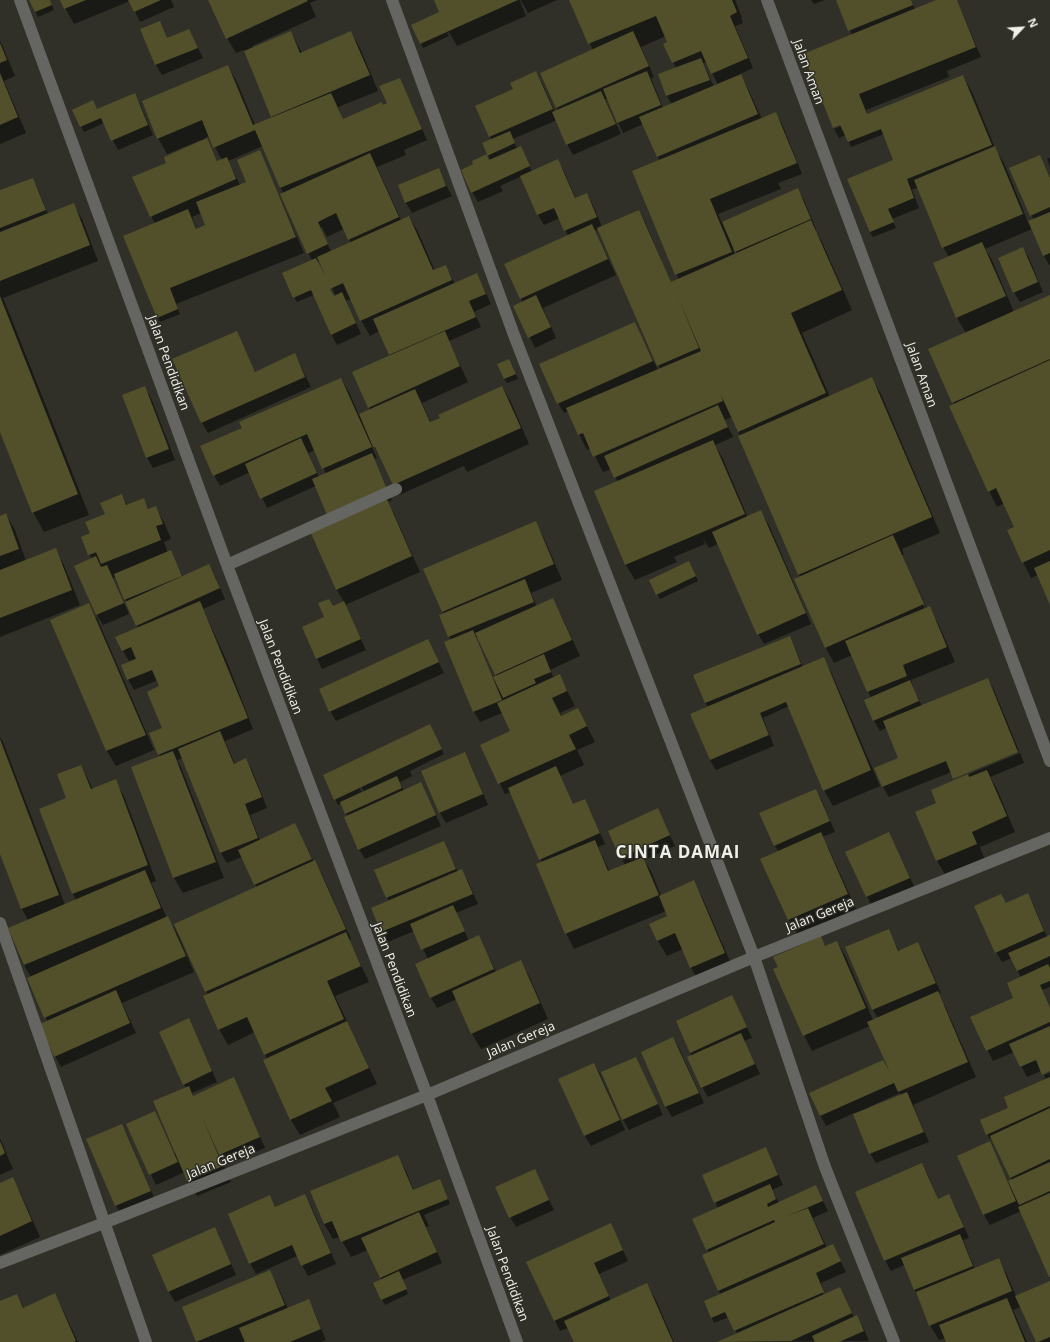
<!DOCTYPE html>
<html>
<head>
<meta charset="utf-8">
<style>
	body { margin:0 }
	#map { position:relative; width:1050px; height:1342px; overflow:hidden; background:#303028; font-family:"Open Sans",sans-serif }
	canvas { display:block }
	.north { position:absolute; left:1002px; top:8px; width:40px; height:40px; -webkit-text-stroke:3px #303028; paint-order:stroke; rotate:65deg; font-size:11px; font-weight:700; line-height:16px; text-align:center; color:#f1f1eb }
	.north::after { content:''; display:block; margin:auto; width:14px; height:18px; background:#f1f1eb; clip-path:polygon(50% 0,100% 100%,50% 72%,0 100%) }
</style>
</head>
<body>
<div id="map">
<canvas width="1050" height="1342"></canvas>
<div class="north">N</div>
</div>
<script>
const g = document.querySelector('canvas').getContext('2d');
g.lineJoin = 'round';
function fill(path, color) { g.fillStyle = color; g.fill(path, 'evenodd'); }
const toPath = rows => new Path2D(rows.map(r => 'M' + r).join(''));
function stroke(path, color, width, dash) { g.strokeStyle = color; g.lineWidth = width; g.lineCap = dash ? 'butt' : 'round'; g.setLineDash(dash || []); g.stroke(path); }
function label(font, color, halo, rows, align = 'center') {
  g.font = font + ' "Open Sans",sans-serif'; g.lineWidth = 3; g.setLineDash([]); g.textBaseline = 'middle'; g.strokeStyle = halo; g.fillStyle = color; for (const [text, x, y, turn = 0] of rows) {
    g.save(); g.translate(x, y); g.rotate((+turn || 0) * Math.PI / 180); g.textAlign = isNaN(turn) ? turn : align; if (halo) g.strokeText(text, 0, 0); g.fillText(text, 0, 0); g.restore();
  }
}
fill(toPath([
	[30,0,50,0,54,10,38,17],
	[61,0,171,0,174,7,140,22,130,1,74,24],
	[210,0,317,0,310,3,316,17,252,46,253,48,291,32,302,53,351,32,360,48,378,91,338,107,343,120,383,106,410,101,427,140,404,150,406,155,377,167,401,220,409,217,418,232,435,271,445,266,455,284,477,274,491,304,474,312,481,327,449,341,468,382,422,403,431,423,502,387,511,402,529,444,467,472,464,466,399,495,380,457,374,446,372,447,377,458,374,459,392,500,387,502,394,514,420,572,345,605,366,650,322,669,317,658,325,617,333,607,344,602,337,590,311,532,333,522,316,486,267,508,250,472,220,486,214,475,243,429,341,379,350,394,359,415,370,410,369,407,391,357,379,331,370,336,361,320,351,299,346,301,361,334,337,345,331,334,314,295,297,302,294,297,312,260,308,253,263,146,228,161,240,185,271,178,304,253,176,304,180,314,160,322,158,317,155,223,151,216,168,163,202,141,201,140,167,154,158,138,228,66,237,82,255,125,273,118,244,50,236,53,227,38],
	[209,136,222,160,218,162,205,138],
	[201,213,207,226,197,230,192,217],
	[322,227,327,237,344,229,351,243,331,252,321,228],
	[320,261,327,276,325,277,318,262],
	[331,286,336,296,334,297,329,287],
	[315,450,326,474,319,477,308,453],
	[435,0,521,0,520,1,526,16,457,46,449,32,447,33,449,36,423,48,420,43,442,17],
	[521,0,557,0,528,13],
	[571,0,735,0,742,18,741,18,743,23,735,26,753,68,740,74,749,91,762,119,776,114,782,124,802,174,778,183,781,189,718,214,722,223,798,190,804,200,816,229,815,230,822,242,852,310,802,333,830,397,872,379,881,394,940,533,902,549,904,554,903,555,927,608,929,607,938,623,955,662,911,680,914,690,922,706,988,679,994,690,1019,751,954,778,951,772,889,797,883,787,875,768,899,759,886,728,880,731,874,721,865,701,871,698,852,655,834,663,826,648,800,577,732,417,725,420,733,437,715,445,722,457,748,518,761,512,770,527,811,624,764,644,758,634,718,544,709,548,704,540,703,540,705,544,674,557,677,562,635,580,626,565,595,492,618,482,611,469,603,472,591,448,587,450,579,434,569,411,564,413,558,403,635,323,658,370,660,369,599,229,595,231,616,275,543,308,556,338,535,348,515,307,523,303,505,264,568,236,560,218,544,225,538,215,522,176,500,186,503,191,478,202,472,192,489,161,491,161,488,155,492,140,490,137,514,90,536,72,542,83,555,112,558,111,541,74,593,50],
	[666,36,669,43,665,45,676,68,659,75,667,96,672,105,663,108,651,78,654,77,641,47],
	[707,62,718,85,714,87,703,63],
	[608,98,618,122,623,133,643,124,660,161,633,172,679,280,671,283,645,222,639,212,602,227,593,205,587,194,576,199,564,171,558,161,532,172,523,152,517,149,513,139,557,120,567,144,573,155,621,134,605,99],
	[734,248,737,254,735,255,733,249],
	[901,555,903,555,927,609,925,609],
	[811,0,825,0,814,4],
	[837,0,911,0,915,9,938,0,957,0,981,57,947,71,949,77,866,110,867,113,833,127,852,35],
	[189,30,203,58,162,75,156,65,149,48],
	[0,40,15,76,4,81,26,133,0,144],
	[963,76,972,92,995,148,1004,163,1028,222,1034,220,1031,215,1039,156,1050,177,1050,266,1044,256,1032,229,985,249,991,258,1014,312,1050,296,1050,603,1038,575,1031,578,1023,562,1015,528,1005,503,997,507,989,491,953,402,966,333,957,318,934,264,949,257,943,247,918,187,912,190,919,208,892,219,896,228,873,237,870,232,894,160,884,134,851,147,846,135,839,138,834,129],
	[134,94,140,104,153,135,118,150,104,123,84,132,73,110,97,110],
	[1050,158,1050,167,1047,159],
	[438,170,452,196,412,213,406,203],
	[33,179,38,189,48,214,73,204,82,219,98,261,3,298,10,315,89,515,44,532,33,512,0,429,0,192],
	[1023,248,1029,258,1043,292,1020,302,1014,292],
	[236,332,255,372,295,355,311,387,208,433,202,423,173,360],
	[512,365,518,379,507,383,504,379],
	[145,388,151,398,175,460,153,468,147,458,124,396],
	[122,496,128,506,143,499,149,509,155,507,164,522,171,539,164,542,168,553,171,552,183,577,209,566,215,576,225,599,203,609,226,659,253,729,225,741,235,764,246,760,252,770,267,808,250,815,260,841,295,824,314,862,315,862,321,872,351,939,349,940,369,982,335,996,377,1084,333,1103,340,1117,300,1135,291,1120,264,1060,267,1059,255,1032,228,1045,219,1029,208,995,176,925,257,888,242,857,227,863,221,853,183,758,177,760,181,767,224,878,183,893,174,878,132,768,160,757,150,733,163,728,160,687,158,680,134,690,128,679,137,660,137,658,129,661,123,651,138,628,116,577,113,578,129,614,103,625,98,617,97,618,154,750,116,766,107,751,51,621,89,605,96,618,98,617,76,566,92,559,90,555,101,551,90,553,89,554,91,534],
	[6,515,15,530,26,561,55,550,64,565,80,605,0,637,0,517],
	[535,522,544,538,562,580,531,593,537,607,553,600,561,615,580,656,550,670,554,678,559,676,575,706,560,713,562,716,578,709,595,742,577,750,584,765,560,776,573,805,584,800,590,810,605,844,598,847,610,872,625,865,621,857,658,810,675,846,644,860,652,873,661,896,693,882,702,897,733,968,700,983,691,968,683,949,667,956,658,941,669,916,666,911,574,949,566,933,542,862,511,792,505,794,482,746,511,732,502,713,480,722,474,712,445,643,451,640,440,616,444,614,443,612],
	[479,637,497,677,493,678,476,638],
	[692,567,698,581,660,599,650,580],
	[790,637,795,648,803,667,823,658,832,674,880,786,833,806,824,790,789,706,763,718,774,746,716,770,710,760,691,714,708,707,705,702],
	[428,641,444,673,336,721,330,711],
	[432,730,444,754,410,771,412,776,400,782,404,791,426,794,441,826,365,859,359,849,348,817,341,803,338,805,324,775],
	[359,783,364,792,362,792,357,784],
	[0,737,3,742,65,905,76,900,73,894,40,809,67,799,81,766,93,789,115,781,124,796,156,881,151,883,167,918,168,918,177,933,194,972,122,1003,136,1033,61,1067,55,1056,48,1022,28,978,31,977,24,965,28,920,22,909,0,851],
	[464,753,470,763,488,805,446,823,440,813,422,771],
	[1020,753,1024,763,990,777,996,787,1015,832,980,847,985,860,946,876,937,861,916,812,937,803,955,780],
	[816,790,822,801,835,832,822,837,829,849,856,909,798,935,789,920,762,860,779,852,774,845],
	[889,833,915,888,872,907,846,852],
	[443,842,458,872,462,871,468,881,478,904,456,913,469,941,479,936,496,972,520,961,529,976,548,1019,481,1049,472,1034,457,999,437,1008,431,998,417,964,428,959,414,931,388,942,382,932,372,908,389,901,387,897],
	[1027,894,1033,904,1047,937,1050,936,1050,987,1042,990,1050,1006,1050,1070,1041,1071,1027,1077,1014,1052,993,1061,971,1018,1015,998,1021,978,1012,958,1002,962,996,952,1006,904],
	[888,930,899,951,918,943,924,953,941,993,938,994,946,1008,976,1077,913,1105,929,1142,876,1163,870,1153,854,1113,826,1126,820,1115,890,1071,870,1026,812,1051,804,1035,779,967,820,938,826,947,837,942,846,957,873,1020,878,1018,873,1010],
	[900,1093,901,1095,870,1108,869,1107],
	[732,996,752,1038,744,1041,760,1074,708,1097,702,1087,690,1052],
	[188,1020,194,1030,217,1082,192,1093,193,1096,233,1079,239,1089,265,1148,226,1165,223,1159,222,1160,231,1182,197,1196,185,1172,156,1185,127,1124,155,1112,174,1153,176,1152,186,1088,184,1084],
	[673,1038,679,1048,704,1103,672,1117,666,1107,642,1052],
	[636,1058,663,1115,629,1130,623,1120,602,1072],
	[594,1064,600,1074,625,1130,591,1146,585,1136],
	[1050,1073,1050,1278,1021,1211,990,1225,984,1215,958,1156,989,1143,995,1153,1008,1182,1012,1180,993,1138,990,1139,987,1134,1008,1109,1046,1079,1044,1075],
	[121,1125,127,1135,156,1202,122,1216,116,1206,87,1139],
	[0,1138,13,1169,0,1175],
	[766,1148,783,1185,772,1190,779,1203,821,1197,828,1211,813,1218,827,1248,833,1246,846,1272,821,1283,823,1290,822,1288,820,1289,824,1295,845,1298,854,1318,857,1317,863,1327,869,1341,720,1342,737,1334,729,1317,714,1323,705,1302,721,1295,718,1290,709,1253,694,1219,718,1208,703,1176],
	[397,1156,406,1171,414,1191,442,1185,450,1204,424,1215,429,1226,426,1227,442,1263,402,1280,408,1294,385,1305,374,1284,382,1280,368,1250,351,1257,340,1237,333,1239,324,1224],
	[922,1164,928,1175,938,1200,949,1196,955,1206,969,1238,963,1240,975,1269,998,1259,1007,1275,1016,1296,1050,1282,1050,1342,1037,1342,1021,1307,1013,1310,1027,1342,947,1342,946,1338,939,1340,930,1325,904,1265,891,1271,885,1260],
	[534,1170,554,1210,516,1227,510,1217],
	[12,1179,21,1194,40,1237,0,1255,0,1184],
	[305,1196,311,1206,336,1264,308,1276,297,1256,256,1274,250,1263,270,1197,276,1208],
	[611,1225,628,1261,599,1274,611,1301,647,1285,656,1300,674,1342,575,1342,568,1328,560,1331,555,1321,528,1262],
	[214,1228,220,1239,236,1275,175,1302,169,1292,153,1256],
	[269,1271,278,1287,288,1309,309,1301,314,1311,326,1340,321,1342,246,1342,246,1341,242,1342,198,1342,183,1307],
	[17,1295,24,1308,54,1295,63,1310,78,1342,0,1342,0,1302]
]), '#0007');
fill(toPath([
	[29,0,50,0,52,5,35,12],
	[60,0,86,0,64,9],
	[128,0,161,0,134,12],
	[208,0,307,0,308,1,226,39],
	[434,0,518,0,420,44,411,25,439,12],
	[569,0,732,0,737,12,730,16,748,58,711,74,701,51,672,63,663,44,667,42,656,16,588,44],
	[836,0,911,0,913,5,848,31],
	[936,0,957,0,976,47,859,94,867,114,963,75,992,145,907,179,914,198,888,209,894,222,870,232,847,179,893,160,881,129,848,142,840,125,833,128,803,54],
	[160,21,167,38,189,29,198,48,155,65,140,29],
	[291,31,300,53,351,31,370,75,271,117,244,51],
	[633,31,649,66,556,108,540,73],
	[0,43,7,60,0,63],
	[701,58,710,80,666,96,658,74],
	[228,65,253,125,331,93,343,119,382,102,383,105,387,103,379,86,400,78,422,129,280,188,255,130,213,148,202,120,157,139,142,101],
	[536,71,553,109,489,137,475,106,513,89,510,83],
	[647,71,661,105,617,123,603,89],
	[0,73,18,117,0,125],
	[741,74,758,114,657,157,639,117],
	[601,91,616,124,566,145,552,112],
	[135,93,148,125,111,141,101,118,80,127,72,110,93,100,97,109],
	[776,112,797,163,710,199,732,252,675,275,632,171],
	[510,131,515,143,487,156,489,160,521,146,530,166,471,193,461,170,473,164,472,161,487,154,482,143],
	[207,138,217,161,227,157,236,179,150,217,132,177,166,163,164,157],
	[995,146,1023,214,942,248,914,180],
	[260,150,296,237,170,288,178,309,157,318,123,236,188,209,196,229,205,225,196,202,246,182,237,160],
	[370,153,399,217,348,240,336,213,318,222,328,244,307,254,280,194],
	[1040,155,1050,178,1050,207,1030,216,1009,168],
	[558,159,575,198,587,193,597,217,564,231,554,208,537,215,520,176],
	[439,168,446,186,405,203,398,185],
	[33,178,46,210,0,228,0,190],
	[798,188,811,219,735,252,722,222],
	[74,203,90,245,0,281,0,232],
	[639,210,671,282,811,220,842,290,791,313,826,393,738,432,721,395,723,401,593,457,583,433,578,435,566,408,701,351,677,295,699,348,657,366,597,228],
	[1050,212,1050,253,1043,256,1028,221],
	[409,216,433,270,446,265,452,280,360,321,343,283,330,289,334,296,342,292,356,323,331,335,311,290,293,298,282,273,316,258,326,277,317,257],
	[592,224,608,259,520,299,504,264],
	[982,242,1006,296,956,318,933,263],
	[1023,247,1038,282,1013,293,998,258],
	[477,273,486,294,469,301,476,317,389,355,373,319],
	[536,295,551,327,528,338,513,306],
	[1050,295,1050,359,952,403,928,349],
	[0,296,78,494,32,513,0,432],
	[635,322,653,361,557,404,539,364],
	[237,331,255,372,295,353,305,377,201,423,172,359],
	[445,331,460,366,368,408,352,372],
	[509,359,516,374,504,379,497,364],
	[1050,360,1050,464,1018,478,1050,464,1050,550,1022,563,1007,530,1014,527,996,488,988,492,949,406],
	[872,377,932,517,798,575,738,436],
	[341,378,372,447,322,469,307,434,213,476,200,446,242,428,239,422],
	[145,386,169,449,146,458,122,395],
	[502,386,521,428,393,485,375,447,373,447,359,414,415,389,430,422,440,418,438,415],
	[718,405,728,427,614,478,604,456],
	[301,438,317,473,260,499,245,464],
	[713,440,745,514,625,565,594,491],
	[372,453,387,489,327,515,312,479],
	[122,494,126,505,144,498,148,509,156,506,163,524,156,526,161,540,101,564,96,552,88,555,81,537,90,533,85,522,105,514,100,503],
	[386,497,412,556,336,590,310,531],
	[761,510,806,613,757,635,712,532],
	[6,513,19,549,0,556,0,516],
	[536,521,554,564,442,612,423,569],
	[893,535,924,604,825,648,794,579],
	[56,548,72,590,0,618,0,570],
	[171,550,182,576,124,600,114,574],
	[96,556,101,567,107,565,124,603,96,615,74,566],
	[689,561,696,576,656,595,649,580],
	[1050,561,1050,605,1034,568],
	[209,564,220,588,136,626,125,602],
	[525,579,534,602,448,637,439,615],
	[553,598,572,640,495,675,475,633],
	[329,599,333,606,344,601,361,639,316,659,302,627,324,617,318,603],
	[200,601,248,718,158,755,149,733,162,728,147,692,159,686,152,670,127,680,121,665,136,659,131,647,122,651,115,637],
	[89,603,146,735,106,751,50,620],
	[930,606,947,647,903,665,907,676,867,692,845,641],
	[473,630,502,700,473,712,444,642],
	[790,636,801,664,705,703,693,675],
	[428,639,439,662,329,712,319,689],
	[544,654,551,672,534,679,536,683,503,698,493,677],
	[824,657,871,770,823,791,786,702,760,713,769,735,710,760,690,714],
	[560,674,567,691,552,698,561,716,578,708,587,726,569,735,576,749,498,784,480,745,510,731,497,703],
	[988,678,1018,752,953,779,946,761,882,787,874,768,898,758,883,721],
	[910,680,919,701,873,721,864,700],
	[430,724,442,749,334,800,323,775],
	[220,731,234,764,246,758,262,797,245,804,258,838,220,853,178,749],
	[0,739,59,895,21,909,0,854],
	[173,751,216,862,173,878,131,767],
	[465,752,483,794,439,813,421,771],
	[81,765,91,789,116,779,148,865,72,894,39,809,66,798,57,774],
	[556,766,573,804,585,799,600,833,539,860,508,788],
	[987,770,1007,816,972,832,977,844,936,861,915,812,936,803,931,790,968,774,969,777],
	[397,776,402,788,345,814,340,802],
	[421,782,436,815,358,850,344,817],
	[816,789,830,821,774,846,759,813],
	[658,808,670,835,620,858,608,831],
	[295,823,312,859,254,885,238,850],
	[821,832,848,894,788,920,760,859],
	[889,832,910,878,866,897,845,852],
	[595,840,608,871,643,857,659,895,565,934,536,864],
	[444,841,456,869,386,898,374,870],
	[315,860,346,929,205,992,174,924],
	[462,869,473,894,381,932,371,908],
	[145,870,161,908,24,965,8,928],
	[694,880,725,953,690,968,675,933,657,941,649,924,667,916,659,896],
	[1028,893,1044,931,995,953,974,906,1001,894,1006,903],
	[453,905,465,931,421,950,410,924],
	[168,916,186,956,44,1018,27,978],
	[889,929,898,951,918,942,936,983,872,1010,845,947],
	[346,932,361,966,327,981,344,1019,264,1055,247,1017,218,1030,203,996],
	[479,935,494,969,430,998,415,964],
	[1050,935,1050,956,1017,971,1008,953],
	[821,936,825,946,837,941,866,1008,803,1036,773,969,778,967,773,957],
	[521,960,540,1003,471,1034,452,991],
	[1048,964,1050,968,1050,981,1040,985,1050,1007,1050,1022,986,1051,970,1017,1013,998,1007,983],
	[116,990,130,1023,54,1057,40,1024],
	[938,991,968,1062,898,1092,894,1083,820,1116,809,1093,883,1060,890,1072,867,1022],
	[732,995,747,1027,690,1053,676,1021],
	[189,1018,212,1071,183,1085,159,1032],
	[347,1021,369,1068,325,1088,332,1101,290,1120,263,1060],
	[1050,1026,1050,1071,1042,1075,1036,1060,1020,1067,1009,1044],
	[741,1033,755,1064,701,1088,687,1057],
	[673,1037,699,1093,665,1107,641,1052],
	[636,1057,658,1104,622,1120,601,1072],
	[594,1063,620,1120,584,1136,558,1079],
	[234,1077,260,1137,219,1155,202,1117,223,1166,187,1181,153,1101,189,1086,193,1096],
	[1050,1077,1050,1106,986,1135,980,1120,1008,1108,1004,1097],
	[907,1092,924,1132,869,1154,853,1114],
	[1050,1108,1050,1159,1010,1178,990,1136],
	[155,1111,178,1162,149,1175,126,1124],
	[122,1124,151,1191,115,1206,86,1139],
	[0,1141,5,1153,0,1156],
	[990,1141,1016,1201,983,1215,957,1156],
	[766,1147,778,1175,714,1203,702,1175],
	[398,1155,413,1190,440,1179,448,1199,341,1242,332,1221,324,1224,310,1191],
	[1050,1162,1050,1191,1019,1205,1008,1181],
	[922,1163,938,1199,949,1194,964,1227,884,1261,855,1192],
	[535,1169,549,1200,509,1218,495,1187],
	[13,1177,32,1221,0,1236,0,1183],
	[770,1184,776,1199,767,1204,768,1207,816,1185,823,1201,785,1217,808,1208,824,1244,718,1291,702,1255,775,1222,774,1220,706,1250,692,1219],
	[1050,1193,1050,1277,1049,1277,1018,1207],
	[305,1194,331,1253,301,1266,292,1245,249,1264,228,1214,270,1195,275,1207],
	[419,1212,437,1252,380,1278,361,1238],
	[611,1223,623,1250,594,1263,609,1296,554,1321,526,1262],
	[215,1227,231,1264,168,1292,152,1255],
	[960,1234,973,1266,914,1290,901,1258],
	[833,1244,841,1261,816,1273,824,1292,734,1331,725,1312,711,1318,704,1301],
	[999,1258,1012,1291,929,1326,916,1292],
	[270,1270,285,1305,196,1342,182,1307],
	[399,1271,407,1289,381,1300,373,1283],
	[1050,1281,1050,1337,1038,1342,1036,1342,1015,1296],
	[647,1283,673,1342,574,1342,564,1321],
	[840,1287,852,1313,791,1341,717,1342],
	[55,1293,76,1341,73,1342,0,1342,0,1301,17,1294,23,1308],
	[1007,1298,1025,1342,946,1342,939,1325],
	[309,1299,321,1329,290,1342,245,1342,239,1328],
	[857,1315,864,1331,839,1342,815,1342,812,1336]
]), '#52502a');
stroke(toPath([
	[20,0,227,565,427,1095,517,1342],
	[392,0,514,335,754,957,825,1167,894,1342],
	[767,0,1050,761],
	[227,565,396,489],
	[0,923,146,1342],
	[0,1263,104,1223,427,1095,754,957,1050,838]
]), '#656561', 12);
label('13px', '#f1f1eb', '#303028', [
	["Jalan Aman",808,72,70],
	["Jalan Pendidikan",168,363,70],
	["Jalan Aman",921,375,70],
	["Jalan Pendidikan",280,667,69],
	["Jalan Gereja",820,915,-22],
	["Jalan Pendidikan",394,970,69],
	["Jalan Gereja",521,1040,-23],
	["Jalan Gereja",221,1162,-22],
	["Jalan Pendidikan",507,1274,70]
]);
g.letterSpacing = '1px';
label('bold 17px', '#f1f1eb', '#303028', [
	["CINTA DAMAI",678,853]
]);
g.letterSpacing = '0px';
</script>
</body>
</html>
